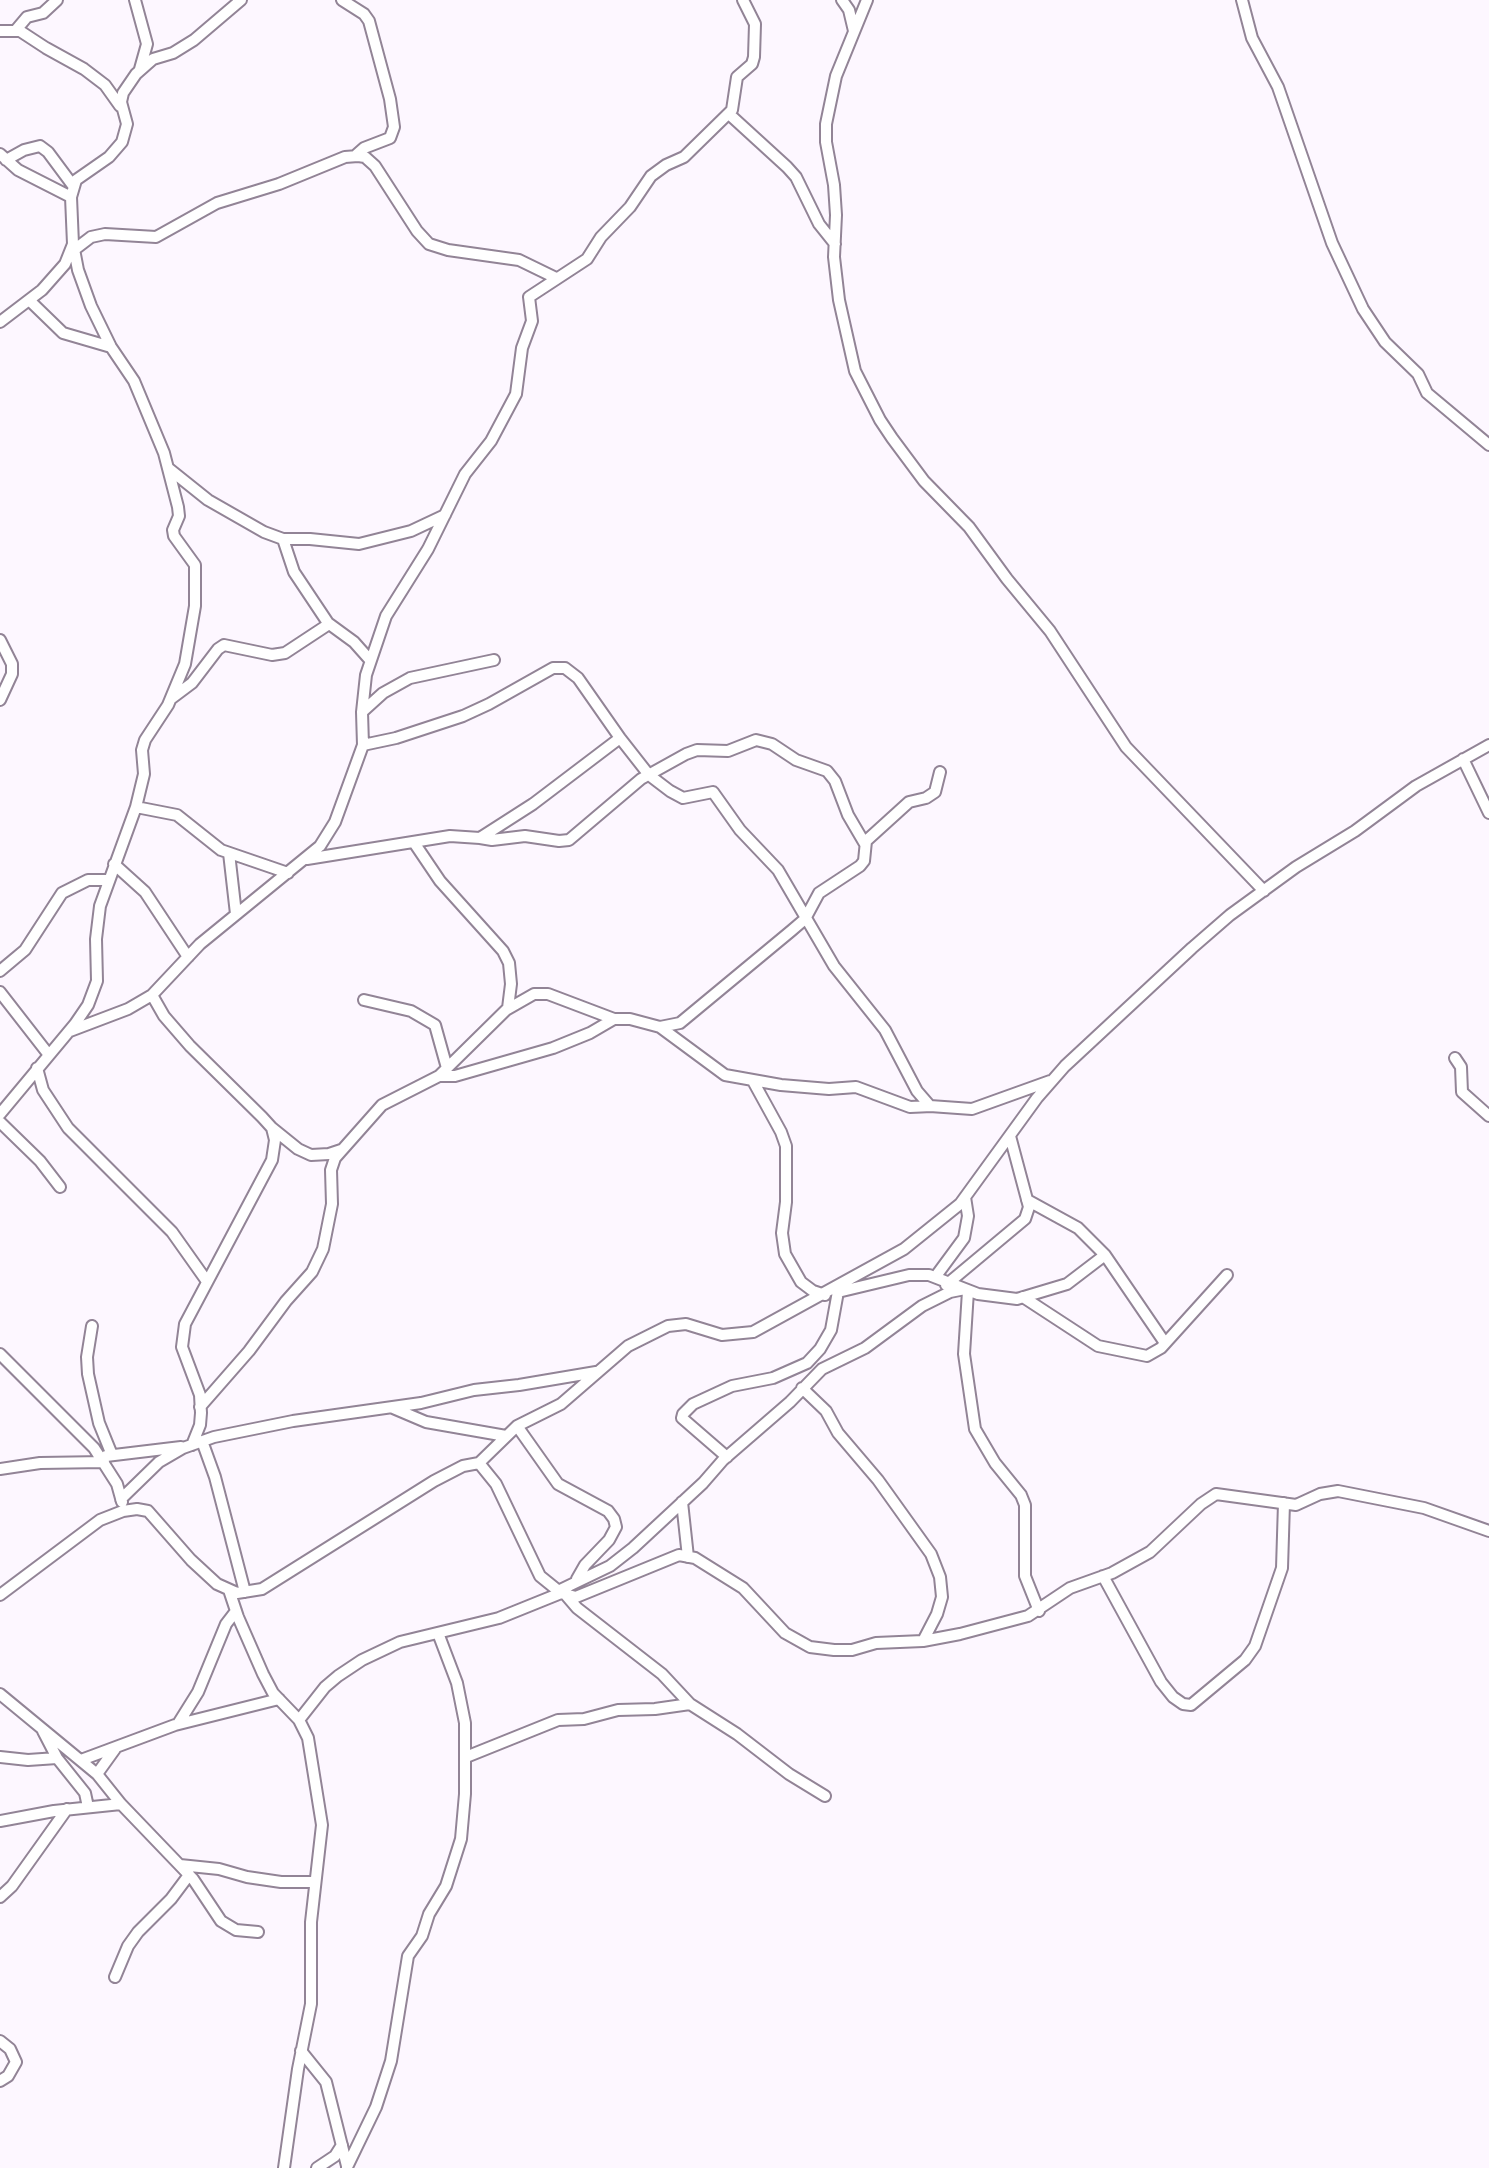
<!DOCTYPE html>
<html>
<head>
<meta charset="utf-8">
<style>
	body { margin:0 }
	canvas { display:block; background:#fdf7ff }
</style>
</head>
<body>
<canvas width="1489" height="2168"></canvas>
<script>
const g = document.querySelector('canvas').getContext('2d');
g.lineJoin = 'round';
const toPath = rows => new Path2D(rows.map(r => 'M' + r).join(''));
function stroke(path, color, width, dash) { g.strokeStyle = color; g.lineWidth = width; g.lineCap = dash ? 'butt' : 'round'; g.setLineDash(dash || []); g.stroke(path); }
const street = toPath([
	[135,0,147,44,140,69],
	[342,0,364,14,369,21,390,99,394,127,390,138,364,148,355,156],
	[842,0,849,10,854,31],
	[867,0,836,76,826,124,826,142,834,185,836,215,834,257,839,300,855,371,880,420,892,438,924,481,969,527,1007,579,1050,631,1126,747,1264,891],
	[1242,0,1252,38,1278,87,1332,243,1363,309,1385,342,1418,374,1427,393,1489,445],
	[16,30,27,17,43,13,57,0],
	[0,31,20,31,46,48,84,69,105,85,120,106],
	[729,114,787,167,796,177,819,224,835,244],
	[0,154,18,170,71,197],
	[6,160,24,150,40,146,48,152,74,187],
	[74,250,91,237,105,234,156,237,217,203,279,184,345,157,358,156,365,157,375,166,417,231,429,244,448,250,519,260,556,278],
	[29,300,63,333,111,347],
	[0,322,42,290,65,264,73,244,71,197,76,180,109,157,122,142,127,124,121,102,123,93,136,74,153,59,173,53,194,40,241,0],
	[168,468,208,500,264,532,283,539,310,539,359,544,411,531,445,515],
	[283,539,294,572,328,623,354,642,370,660],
	[0,640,12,664,12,674,0,700],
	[172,698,192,683,218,649,224,645,272,655,285,653,329,624],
	[362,712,383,693,410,678,494,660],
	[363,745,396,738,463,716,489,704,553,668,565,668,578,678,620,738,649,775,670,791,683,798,713,792,740,830,778,870,834,966,885,1030,917,1091,930,1106,972,1109,1050,1081],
	[1463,759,1489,813],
	[136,807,177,815,221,850,288,873],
	[480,838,492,840,525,836,559,841,569,840,641,779,686,754,697,750,728,751,756,740,772,744,796,760,827,771,835,781,848,815,865,844],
	[415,844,440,881,503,951,509,963,511,984,508,1008],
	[229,853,236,914],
	[307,859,450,836,480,838,533,804,620,738],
	[114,864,145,892,188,957],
	[0,971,25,950,62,893,88,880,108,880],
	[0,992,49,1055],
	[152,995,164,1016,190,1046,262,1117,272,1128,275,1140,272,1160,185,1324,182,1347,200,1395,201,1413,200,1425,192,1445],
	[364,1000,411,1011,435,1025,447,1068],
	[660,1027,725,1075,781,1085,829,1089,856,1087,910,1107,932,1106],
	[70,1031,128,1009,152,995,200,944,320,846,335,822,363,745,362,712,366,675,386,616,428,549,465,474,491,441,516,394,522,348,532,321,529,297,587,259,601,237,630,207,651,176,666,165,684,157,732,110,737,77,752,64,754,57,755,24,743,0],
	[1455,1058,1461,1067,1462,1092,1489,1116],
	[37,1068,43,1090,68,1128,172,1232,206,1280],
	[439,1076,455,1076,553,1048,590,1033,614,1019],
	[753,1081,781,1132,786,1146,786,1202,782,1233,785,1254,801,1282,813,1291,825,1295],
	[0,1114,75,1024,88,1005,97,981,96,939,100,906,136,807,144,774,142,750,145,740,168,705,185,664,195,606,195,565,174,536,173,530,179,516,178,507,164,453,134,381,111,347,91,306,78,270,73,244],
	[0,1122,40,1161,60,1187],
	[272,1128,298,1149,311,1155,329,1154,341,1150],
	[1027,1200,1078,1228,1105,1255,1165,1343],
	[936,1276,964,1238,968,1216,965,1197],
	[946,1285,1025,1219,1029,1207,1010,1136],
	[968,1291,964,1354,975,1429,995,1463,1021,1495,1025,1505,1025,1576,1039,1611],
	[838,1292,909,1275,929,1275,978,1294,1017,1299,1067,1284,1105,1255],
	[1023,1297,1098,1346,1147,1356,1161,1348,1227,1275],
	[92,1326,87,1357,88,1374,99,1423,112,1455],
	[0,1354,94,1448,117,1484,122,1502],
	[802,1388,826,1411,838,1433,878,1480,931,1554,940,1577,942,1597,937,1614,923,1641],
	[200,1407,249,1351,286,1301,312,1272,323,1249,332,1204,331,1170,335,1158,382,1105,439,1076,506,1010,534,994,548,994,614,1019,630,1019,660,1027,680,1023,791,931,805,919,819,893,860,866,864,861,866,841,909,802,926,798,935,792,940,772],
	[393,1408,426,1422,506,1436],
	[517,1426,558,1484,608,1511,614,1519,616,1527,609,1540,585,1565,577,1579],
	[202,1441,215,1477,245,1592],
	[106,1456,181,1447],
	[727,1457,682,1418,683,1414,693,1404,732,1386,773,1378,807,1363,820,1349,831,1330,839,1286],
	[479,1463,517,1426,561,1404,628,1346,668,1326,686,1324,722,1335,753,1332,904,1249,960,1204,1037,1098,1065,1066,1192,948,1230,915,1296,867,1355,831,1416,786,1489,745],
	[0,1469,40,1463,104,1462],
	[121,1499,159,1462,183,1448,214,1437,293,1421,421,1403,474,1390,519,1385,596,1372],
	[682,1502,688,1557],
	[1103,1576,1161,1682,1173,1697,1183,1704,1191,1705,1245,1660,1255,1646,1282,1568,1284,1503],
	[229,1590,238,1617,263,1674,273,1693,299,1720,308,1738,322,1825,311,1922,311,2004,298,2069,284,2168],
	[558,1591,610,1566,633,1548,703,1483,723,1460,790,1402,822,1369,865,1348,922,1306,950,1292,965,1289],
	[565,1594,577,1608,662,1674,690,1704,737,1734,789,1774,825,1796],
	[0,1595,100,1520,123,1511,137,1509,148,1511,191,1560,217,1584,237,1593,262,1589,434,1481,463,1466,479,1463,496,1484,540,1576,561,1593,576,1597,679,1555,695,1558,743,1588,785,1633,810,1647,834,1650,852,1650,876,1643,923,1641,960,1634,1028,1616,1070,1588,1112,1573,1150,1552,1201,1504,1216,1494,1296,1505,1320,1494,1338,1491,1424,1508,1489,1531],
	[0,1694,97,1774,121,1804,193,1879,221,1921,236,1930,258,1932],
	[299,1720,325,1687,338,1676,362,1660,400,1642,499,1618,561,1593],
	[178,1724,198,1692,226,1624,236,1611],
	[43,1731,57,1758,85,1793,88,1807],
	[0,1757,28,1760,57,1758],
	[466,1757,558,1720,584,1719,618,1710,655,1709,690,1704],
	[81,1760,175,1725,279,1699],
	[97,1774,115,1749],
	[0,1821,54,1811,121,1804],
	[180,1865,219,1869,247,1877,281,1882,314,1882],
	[0,1897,12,1886,67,1809],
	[115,1977,128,1946,138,1932,171,1899,189,1875],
	[0,2041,10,2049,16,2062,8,2076,0,2081],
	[301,2051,326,2082,347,2166],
	[347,2167,376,2107,391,2061,408,1956,422,1936,429,1914,446,1886,461,1839,465,1794,465,1723,457,1683,438,1633],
	[317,2168,335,2156,342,2145]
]);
stroke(street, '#928496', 14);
stroke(street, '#fff', 10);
</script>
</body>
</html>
